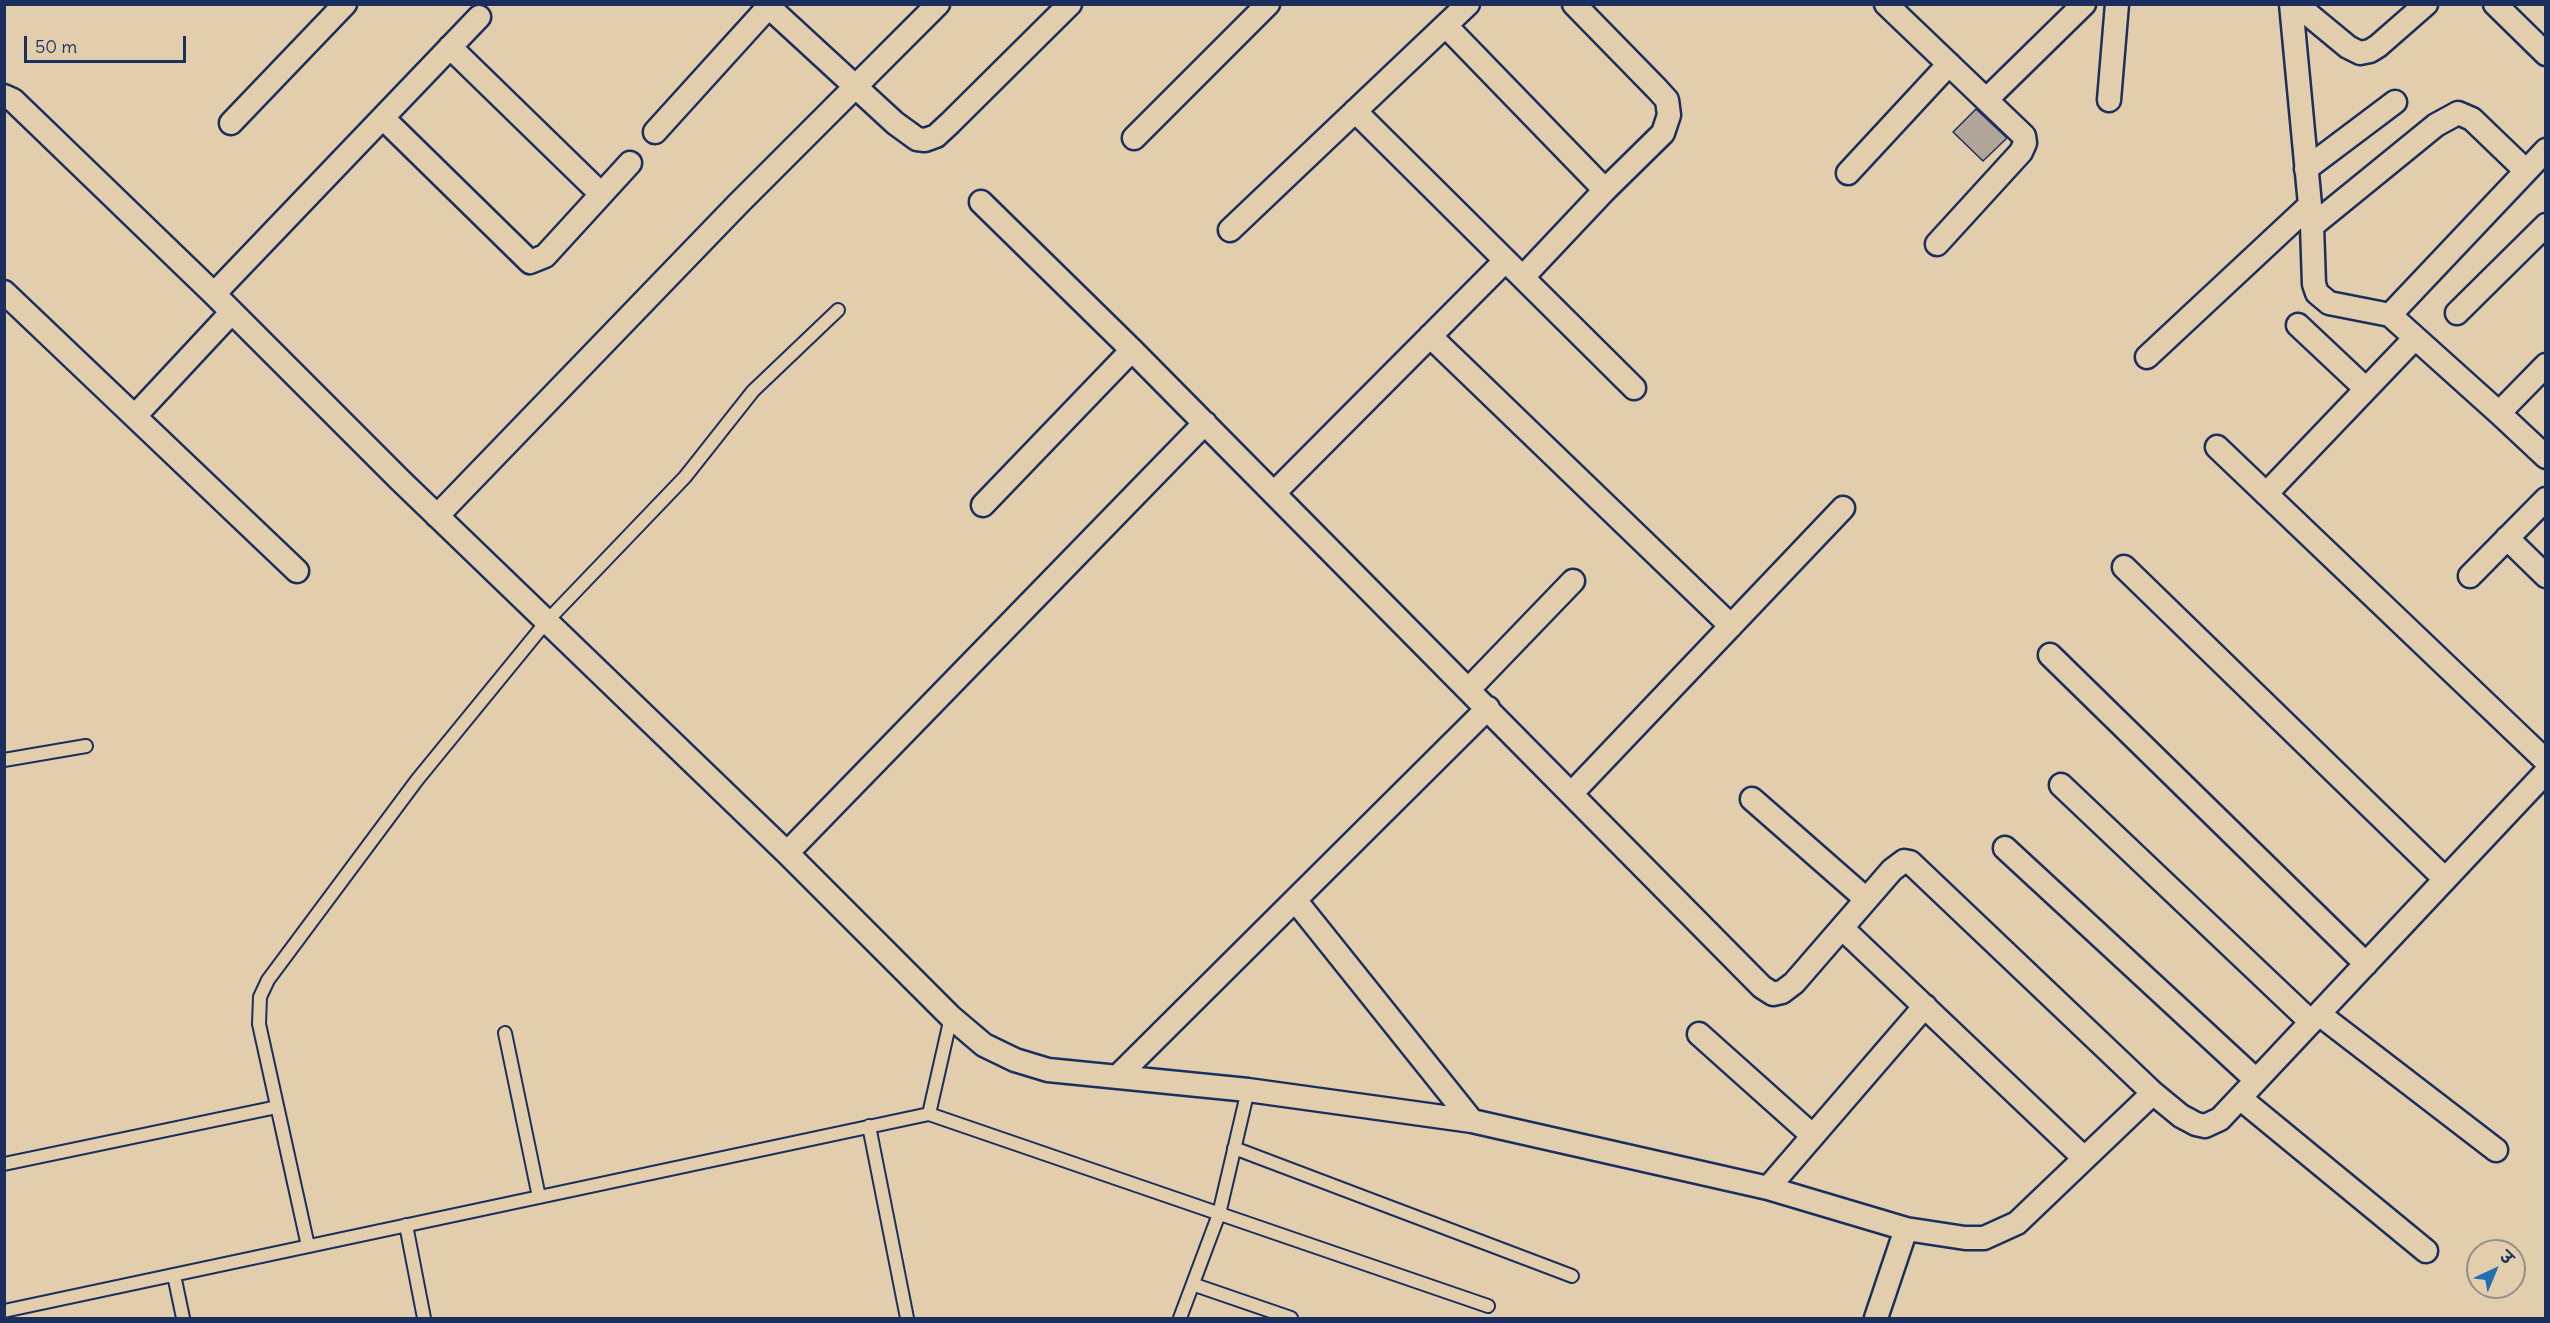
<!DOCTYPE html>
<html>
<head>
<meta charset="utf-8">
<style>
	body { margin:0 }
	#map { position:relative; width:2550px; height:1323px; overflow:hidden; background:#e2cdac; font-family:Delius,"Playpen Sans Deva",sans-serif }
	canvas { display:block }
	.frame { position:absolute; inset:0; border:6px solid #1b2f5e; pointer-events:none }
	.north { position:absolute; left:2466px; top:1239px; width:60px; height:60px; box-sizing:border-box; background:#e2cdac; border:2px solid #928e8d; border-radius:50%; rotate:44deg; font-size:16px; font-weight:700; line-height:24px; text-align:center; color:#1b2f5e }
	.north::after { content:''; display:block; margin:auto; width:21px; height:27px; background:#1f6fb2; clip-path:polygon(50% 0,100% 100%,50% 72%,0 100%) }
	.scale { position:absolute; left:24px; top:36px; width:162px; height:27px; box-sizing:border-box; border:3px solid #1b2f5e; border-top:0; padding-left:8px; font-size:18px; line-height:21px; white-space:nowrap; color:#1b2f5e; -webkit-text-stroke:4px #e2cdac; paint-order:stroke }
</style>
</head>
<body>
<div id="map">
<canvas width="2550" height="1323"></canvas>
<div class="frame"></div>
<div class="north">उ</div>
<div class="scale">50 m</div>
</div>
<script>
const g = document.querySelector('canvas').getContext('2d');
g.lineJoin = 'round';
function fill(path, color) { g.fillStyle = color; g.fill(path, 'evenodd'); }
const toPath = rows => new Path2D(rows.map(r => 'M' + r).join(''));
function stroke(path, color, width, dash) { g.strokeStyle = color; g.lineWidth = width; g.lineCap = dash ? 'butt' : 'round'; g.setLineDash(dash || []); g.stroke(path); }
const building = toPath([
	[1976,109,2007,138,1983,161,1953,132,1976,109]
]);
fill(building, '#b0a598');
stroke(building, '#1b2f5e', 1.5);
const service = toPath([
	[4,760,86,746],
	[505,1033,539,1197],
	[929,1114,951,1017],
	[869,1126,907,1318],
	[1234,1148,1572,1276],
	[4,1164,277,1107],
	[406,1225,424,1318],
	[308,1246,259,1024,260,997,268,980,417,780,547,621,685,477,753,391,838,310],
	[174,1275,183,1318],
	[1195,1285,1291,1318],
	[4,1311,929,1114,1488,1306],
	[1180,1318,1219,1214,1248,1090]
]);
const minor = toPath([
	[1886,4,2024,136,2025,143,2021,152,1937,244],
	[2291,4,2312,226,2314,284,2317,293,2329,303,2390,315,2546,150],
	[2296,4,2348,47,2360,53,2370,51,2378,46,2426,4],
	[2495,4,2546,54],
	[769,7,895,123,917,139,925,140,936,136,950,123,1070,4],
	[1447,27,1605,190],
	[450,47,601,194],
	[4,96,13,100,214,294,400,480,787,853,951,1017,984,1045,1015,1060,1048,1070,1248,1090,1472,1121,1768,1188,1906,1229,1965,1238,1984,1238,2017,1223,2153,1093,2181,1116,2196,1124,2205,1126,2220,1119,2546,772],
	[1987,99,2084,4],
	[2109,100,2117,4],
	[1355,111,1634,388],
	[383,118,530,262,545,256,630,163],
	[231,123,345,4],
	[655,132,771,4],
	[1134,138,1268,4],
	[2306,169,2395,102],
	[1848,173,1949,64],
	[981,202,1132,350,1762,987,1773,994,1782,992,1794,983,1892,870,1904,861,1910,862,2153,1093],
	[2312,226,2436,125,2458,113,2472,119,2525,170],
	[1230,230,1468,4],
	[1523,277,1605,190,1663,133,1669,115,1667,100,1657,89,1574,4],
	[4,292,297,571],
	[214,294,479,17],
	[2457,313,2546,225],
	[2390,315,2499,413],
	[2298,325,2366,389],
	[1430,336,1731,626],
	[2147,357,2310,205],
	[2546,365,2499,413,2546,457],
	[135,416,231,313],
	[2217,447,2546,761],
	[1274,493,1505,261],
	[2266,494,2414,339],
	[983,505,1132,350],
	[437,516,738,204,938,4],
	[2507,538,2546,576],
	[2124,567,2445,879],
	[2470,576,2546,499],
	[2050,655,2366,964],
	[1469,689,1573,581],
	[2061,785,2311,1022],
	[1572,793,1843,508],
	[1752,799,1866,899],
	[2005,848,2256,1080],
	[787,853,1205,423],
	[1295,900,1472,1121],
	[1842,928,2084,1158],
	[2319,1014,2496,1150],
	[1699,1034,1813,1136],
	[1117,1077,1488,708],
	[2240,1098,2426,1251],
	[1768,1188,1925,1006],
	[1876,1318,1906,1229]
]);
stroke(service, '#1b2f5e', 16);
stroke(minor, '#1b2f5e', 27);
stroke(service, '#e2cdac', 12);
stroke(minor, '#e2cdac', 22);
</script>
</body>
</html>
